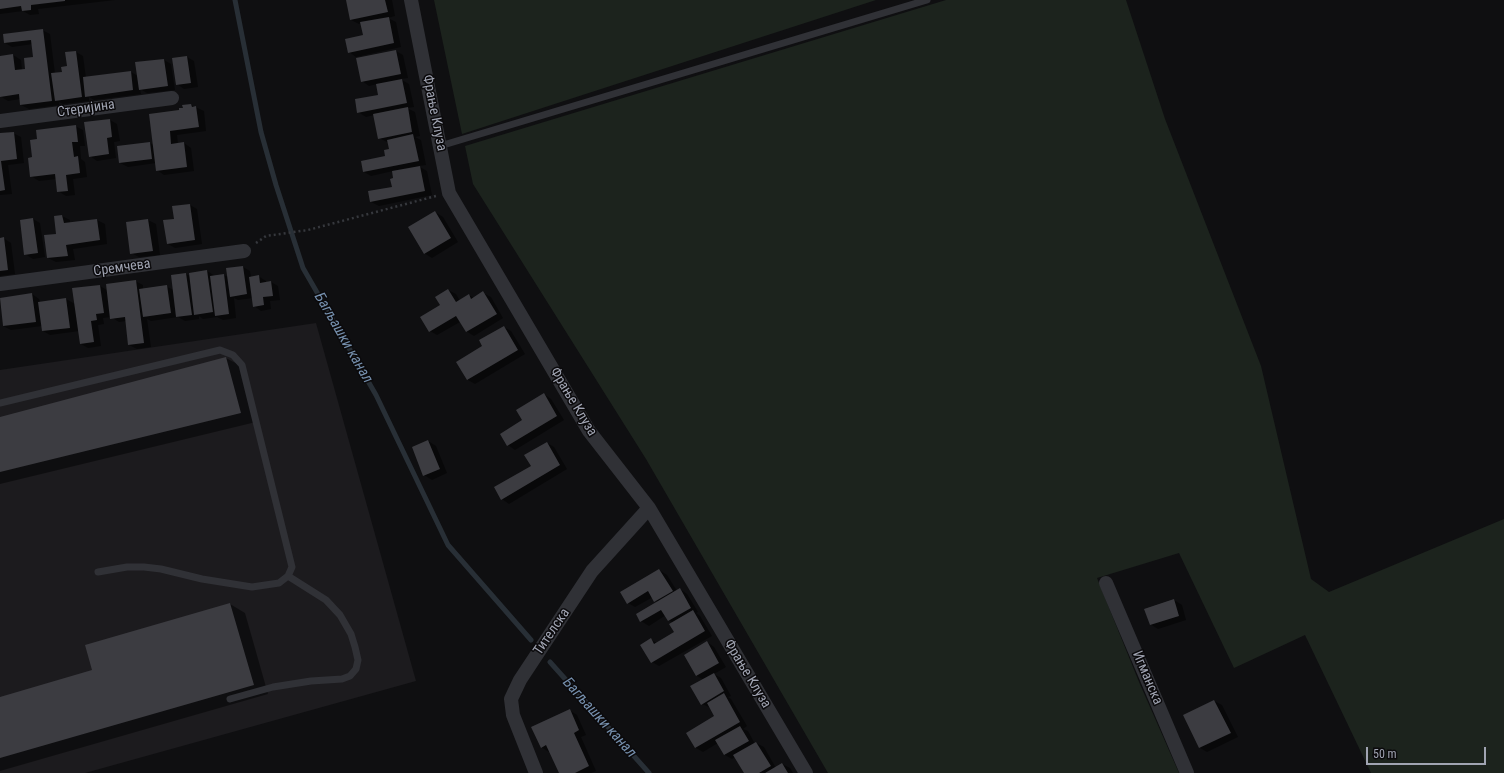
<!DOCTYPE html>
<html>
<head>
<meta charset="utf-8">
<style>
	body { margin:0 }
	#map { position:relative; width:1504px; height:773px; overflow:hidden; background:#0f0f11; font-family:"Roboto Condensed",sans-serif }
	canvas { display:block }
	.scale { position:absolute; left:1366px; top:747px; width:120px; height:18px; box-sizing:border-box; border:2px solid #a0a4b2; border-top:0; padding-left:5px; font-size:12px; line-height:14px; white-space:nowrap; color:#a0a4b2; -webkit-text-stroke:3px #0b0a0c; paint-order:stroke }
</style>
</head>
<body>
<div id="map">
<canvas width="1504" height="773"></canvas>
<div class="scale">50 m</div>
</div>
<script>
const g = document.querySelector('canvas').getContext('2d');
g.lineJoin = 'round';
function fill(path, color) { g.fillStyle = color; g.fill(path, 'evenodd'); }
const toPath = rows => new Path2D(rows.map(r => 'M' + r).join(''));
function stroke(path, color, width, dash) { g.strokeStyle = color; g.lineWidth = width; g.lineCap = dash ? 'butt' : 'round'; g.setLineDash(dash || []); g.stroke(path); }
function label(font, color, halo, rows, align = 'center') {
  g.font = font + ' "Roboto Condensed",sans-serif'; g.lineWidth = 3; g.setLineDash([]); g.textBaseline = 'middle'; g.strokeStyle = halo; g.fillStyle = color; for (const [text, x, y, turn = 0] of rows) {
    g.save(); g.translate(x, y); g.rotate((+turn || 0) * Math.PI / 180); g.textAlign = isNaN(turn) ? turn : align; if (halo) g.strokeText(text, 0, 0); g.fillText(text, 0, 0); g.restore();
  }
}
fill(toPath([
	[316,323,416,681,85,773,0,773,0,370]
]), '#1c1b1e');
fill(toPath([
	[434,0,876,0,462,134],
	[946,0,1126,0,1165,119,1261,366,1311,579,1329,592,1504,519,1504,773,1371,773,1305,635,1234,668,1179,553,1097,578,1139,682,1179,773,828,773,646,459,473,184,465,146]
]), '#1c231d');
fill(toPath([
	[0,0,115,0,38,9,39,14,30,15,23,11,0,14],
	[347,0,392,0,395,16,388,18,396,22,401,47,356,57,349,52,364,36,361,23,359,24,351,20],
	[42,30,50,34,55,74,63,73,68,67,76,52,83,56,86,78,131,72,138,76,164,60,171,64,175,90,147,93,140,89,141,94,94,100,89,97,89,101,63,104,59,102,59,105,29,109,21,105,20,99,8,101,0,96,0,57,13,55,21,60,22,70,27,70,34,57,33,44,12,47,5,43],
	[396,51,403,55,408,78,400,79,409,84,414,107,407,108,415,112,420,136,415,137,421,140,426,165,418,166,427,171,432,195,379,206,371,202,393,187,395,179,393,171,371,176,364,172,387,157,390,150,389,142,387,142,379,138,374,115,366,117,358,112,379,96,377,84,369,86,362,81],
	[187,57,194,61,198,87,184,89,177,84],
	[191,105,204,111,206,131,177,135,178,144,184,143,191,148,194,171,164,175,157,170,156,163,128,167,120,163,150,143,154,145,180,111],
	[110,120,117,124,120,141,114,142,116,158,97,161,90,156],
	[75,126,83,130,85,146,80,146,81,159,85,162,87,177,73,179,75,195,66,196,58,191,57,179,39,181,31,176,33,158,38,140],
	[13,133,21,137,24,163,8,165,12,194,0,195,0,134],
	[190,205,197,209,202,244,175,248,168,244,175,220],
	[435,212,443,217,458,242,432,258,424,253],
	[62,216,70,220,70,223,97,220,105,224,107,244,73,249,75,260,56,262,48,258,57,234],
	[33,219,40,223,45,257,33,259,25,254],
	[148,220,156,224,160,255,139,257,131,253,127,222],
	[3,238,11,243,15,274,0,276,0,239],
	[243,267,250,271,251,277,258,276,266,281,266,283,271,282,278,286,280,300,270,301,271,309,261,311,254,306,253,298,238,300,234,298,236,318,223,320,217,317,203,319,199,316,199,319,185,321,178,317,151,321,147,319,151,347,137,349,129,345,126,321,119,322,111,317,103,318,104,324,98,325,101,346,88,348,81,344,79,331,50,335,43,331,42,326,11,330,3,326,0,299,32,294,39,299,40,302,66,299,75,304,100,286,107,290,135,281,143,285,143,290,167,287,174,290,172,276,186,274,190,276,207,271,215,276,224,275,228,277],
	[448,290,456,294,460,301,469,295,474,298,483,293,491,297,503,318,474,336,466,331,460,322,437,335,430,331],
	[504,327,511,331,525,354,475,384,468,380,457,362,484,347],
	[226,358,241,366,256,422,0,484,0,418],
	[544,394,551,399,564,420,515,450,508,445],
	[428,441,436,446,447,473,432,480,424,475],
	[547,443,554,447,567,469,509,504,502,499,532,466],
	[659,570,667,575,677,591,680,589,687,594,698,612,696,613,700,616,712,636,659,666,652,662,651,640,657,643,676,633,673,623,669,620,666,615,649,626,641,621,657,602,653,597,635,607,628,603],
	[1174,600,1182,605,1186,620,1158,629,1150,624],
	[230,604,245,613,268,694,0,771,0,698,94,671],
	[707,642,714,647,726,667,714,674,721,678,731,696,728,697,731,699,747,726,743,729,748,731,755,744,756,743,764,747,776,768,782,764,790,768,793,773,745,773,735,757,732,759,725,755,718,743,703,752,696,748,687,733,716,716,711,708,702,704,704,680,697,676,685,655],
	[1214,701,1222,705,1238,737,1207,752,1200,748],
	[569,710,577,715,586,735,581,737,596,771,591,773,560,773,550,751,549,752,541,747]
]), '#0007');
stroke(toPath([
	[235,0,261,132,276,185,303,268,376,395,448,545,531,640],
	[550,662,649,773]
]), '#282f36', 5);
fill(toPath([
	[0,0,65,0,65,1,31,5,31,10,22,11,21,6,0,9],
	[346,0,385,0,388,12,350,20],
	[389,17,394,43,348,53,345,39,363,35,360,22],
	[43,29,52,101,20,105,19,94,0,97,0,56,13,54,15,70,25,69,24,58,33,57,31,40,4,43,3,34],
	[396,50,401,74,361,82,356,58],
	[76,51,82,97,55,101,51,73,62,72,61,67,67,66,65,52],
	[187,56,191,83,176,85,172,58],
	[164,59,168,86,139,90,135,62],
	[131,71,133,90,85,97,83,77],
	[402,79,407,103,357,113,355,99,378,95,376,84],
	[191,104,192,107,196,106,199,127,170,131,171,144,184,142,187,167,156,171,149,114,179,110,179,108,183,108,182,105],
	[408,107,412,132,378,139,373,114],
	[110,119,112,137,107,138,109,154,89,157,84,122],
	[76,125,78,142,72,142,74,157,78,156,80,173,66,175,68,191,57,192,55,174,30,177,28,158,32,157,30,140,37,139,36,130],
	[14,132,17,159,1,161,5,190,0,191,0,133],
	[413,134,419,161,363,172,361,161,385,156,384,150,389,149,387,140],
	[150,142,152,159,119,163,117,146],
	[420,166,425,191,370,202,368,191,392,187,390,179,393,178,392,171],
	[190,204,195,240,167,244,163,220,174,219,172,206],
	[435,211,451,238,424,254,408,227],
	[62,215,64,223,97,219,100,240,66,245,68,256,47,258,44,235,56,234,54,216],
	[33,218,38,253,24,255,20,220],
	[148,219,153,251,130,254,126,222],
	[4,237,8,270,0,271,0,238],
	[243,266,247,294,230,297,226,268],
	[207,270,213,312,194,315,189,273],
	[186,273,192,315,176,317,171,275],
	[224,274,229,314,215,316,210,276],
	[259,275,260,283,271,281,273,296,263,297,264,305,253,307,249,277],
	[136,280,144,343,128,345,125,317,110,319,106,284],
	[100,285,104,313,96,314,97,320,91,321,94,342,80,344,72,288],
	[167,285,171,313,143,317,139,289],
	[448,289,456,302,469,294,471,299,483,291,497,314,466,332,456,316,429,332,420,317,440,305,435,297],
	[32,293,36,322,3,326,0,298],
	[66,298,70,328,42,331,38,302],
	[504,326,518,350,467,380,456,362,482,346,479,340],
	[226,357,241,413,0,472,0,417],
	[544,393,557,416,507,446,500,434,522,420,516,410],
	[428,440,440,469,423,476,412,447],
	[547,442,560,465,501,500,494,487,531,466,524,455],
	[659,569,673,591,654,602,648,591,627,604,620,592],
	[680,588,691,608,668,621,661,610,640,622,636,614],
	[1174,599,1179,616,1150,625,1144,609],
	[230,603,254,685,0,758,0,697,92,670,85,645],
	[693,610,705,631,651,663,640,645,651,638,654,644,674,632,669,624],
	[707,641,719,663,696,676,684,655],
	[714,673,724,691,701,705,690,686],
	[724,693,740,722,695,748,686,733,714,716,707,703],
	[1214,700,1231,733,1199,748,1183,715],
	[570,709,579,730,574,733,589,766,575,773,559,773,546,745,541,748,531,727],
	[740,726,749,741,724,755,715,740],
	[756,742,771,766,759,773,744,773,733,755],
	[782,763,788,773,765,773]
]), '#3c3c41');
stroke(toPath([
	[256,243,266,236,308,230,436,196]
]), '#36383d', 2.5, [2, 3]);
stroke(toPath([
	[440,146,927,0],
	[0,403,220,350,233,355,242,365,292,567,288,576,279,583,252,587,202,579,161,569,144,567,127,567,98,572],
	[230,699,273,687,311,681,342,679,350,676,356,669,358,660,355,647,351,634,340,615,326,600,288,576]
]), '#303136', 7);
stroke(toPath([
	[411,0,449,193,589,431,649,508,806,773],
	[0,121,172,98],
	[0,284,244,251],
	[1106,583,1187,773],
	[536,773,513,715,511,699,520,680,592,571,649,508]
]), '#303136', 14);
label('14px', '#a0a4b2', '#0b0a0c', [
	["Стеријина",86,109,-8],
	["Фрање Клуза",434,113,79],
	["Сремчева",122,268,-8],
	["Фрање Клуза",573,402,59],
	["Тителска",552,632,-56],
	["Фрање Клуза",747,674,59],
	["Игманска",1147,678,67]
]);
label('italic 15px', '#7690ae', '#0b0a0c', [
	["Багљашки канал",343,338,60],
	["Багљашки канал",599,718,48]
]);
</script>
</body>
</html>
